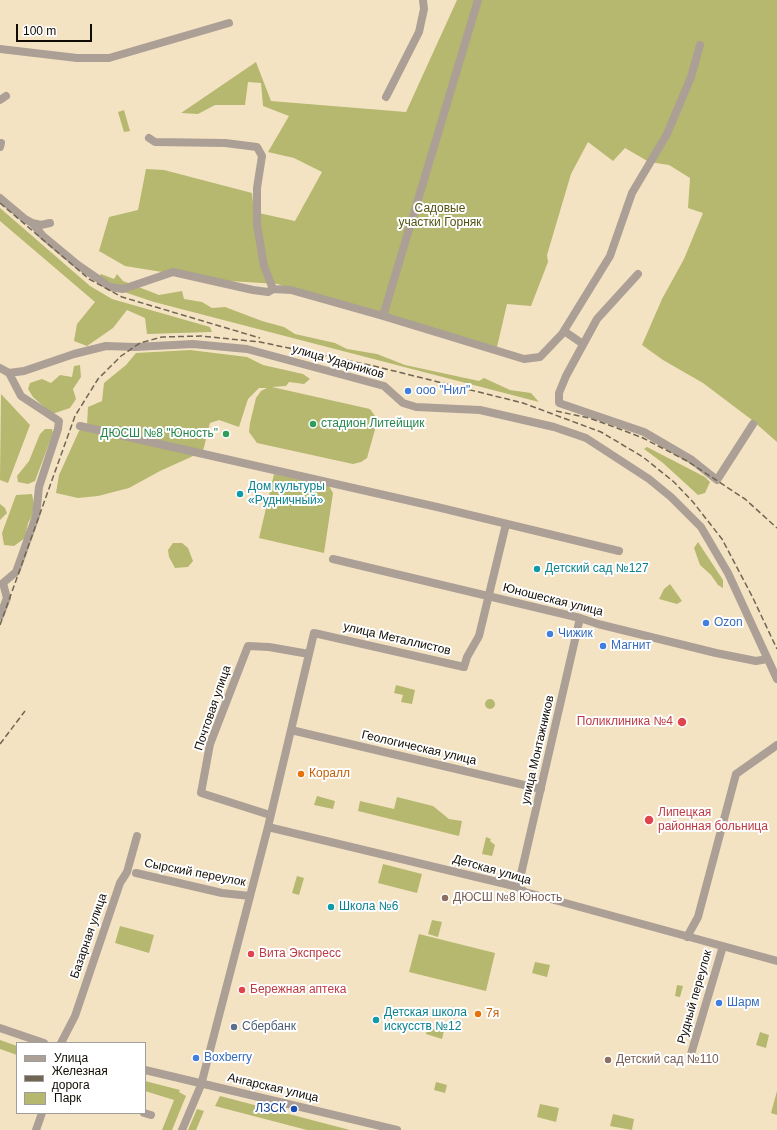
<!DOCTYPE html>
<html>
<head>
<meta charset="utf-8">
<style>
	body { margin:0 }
	#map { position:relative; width:777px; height:1130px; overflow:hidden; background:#f4e3c3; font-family:Helvetica,sans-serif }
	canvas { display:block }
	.legend { position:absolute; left:16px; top:1042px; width:130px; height:72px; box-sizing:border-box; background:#fff; border:1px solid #a09e9a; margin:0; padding:5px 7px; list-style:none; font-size:12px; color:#110c03 }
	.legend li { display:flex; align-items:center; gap:8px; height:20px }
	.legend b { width:20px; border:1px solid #a09e9a }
	.scale { position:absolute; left:16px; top:24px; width:76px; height:18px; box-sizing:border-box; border:2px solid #110c03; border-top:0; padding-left:5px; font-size:12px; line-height:14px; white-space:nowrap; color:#110c03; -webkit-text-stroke:3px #fff; paint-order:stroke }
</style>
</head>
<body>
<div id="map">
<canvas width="777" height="1130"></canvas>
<ul class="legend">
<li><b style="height:5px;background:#ac9f95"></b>Улица</li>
<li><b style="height:5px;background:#706653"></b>Железная дорога</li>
<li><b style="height:11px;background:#b5b86e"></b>Парк</li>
</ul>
<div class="scale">100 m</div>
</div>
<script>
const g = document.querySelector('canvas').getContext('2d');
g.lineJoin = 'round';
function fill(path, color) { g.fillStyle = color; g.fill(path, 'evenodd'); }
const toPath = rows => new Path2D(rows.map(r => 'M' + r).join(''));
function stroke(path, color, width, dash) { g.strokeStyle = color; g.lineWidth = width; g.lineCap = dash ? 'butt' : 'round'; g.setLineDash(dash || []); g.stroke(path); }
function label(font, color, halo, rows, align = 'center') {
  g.font = font + ' Helvetica,sans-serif'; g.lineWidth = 4; g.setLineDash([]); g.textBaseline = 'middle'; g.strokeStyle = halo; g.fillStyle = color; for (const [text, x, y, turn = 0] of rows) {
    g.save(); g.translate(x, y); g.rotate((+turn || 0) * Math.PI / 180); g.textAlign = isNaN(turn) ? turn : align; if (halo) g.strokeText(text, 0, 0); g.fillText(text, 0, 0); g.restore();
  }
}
fill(toPath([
	[457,0,777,0,777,442,752,420,703,383,663,360,642,345,662,299,684,259,703,213,688,208,690,178,669,165,649,162,625,148,613,161,588,142,571,174,547,255,548,262,531,306,507,304,497,347,291,290,278,284,212,280,125,266,99,251,109,217,138,210,146,169,164,170,252,193,254,212,295,221,322,172,294,158,268,152,289,116,263,106,261,83,248,82,245,105,215,105,198,114,181,113,256,62,271,101,406,112],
	[124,110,130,131,124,132,118,112],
	[0,208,90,286,112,299,210,327,212,332,147,334,145,318,127,310,113,328,87,346,74,341,77,324,95,302,0,221],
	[101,274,114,279,117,274,123,281,159,295,182,291,184,299,202,302,212,308,225,307,262,321,284,327,295,334,335,343,347,349,377,354,405,365,479,381,484,378,510,390,531,393,539,402,154,302,118,290,99,277],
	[190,350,247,357,263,365,303,374,310,379,304,384,289,382,286,386,272,387,370,409,375,416,376,426,367,458,361,462,353,464,257,443,249,432,250,423,256,398,261,391,267,388,259,388,248,399,239,427,219,420,210,423,203,451,191,457,160,471,129,488,98,496,78,498,56,493,59,475,79,431,87,425,88,407,102,401,104,383,126,365,136,353],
	[80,365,81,377,73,389,76,399,70,408,52,414,33,397,28,389,30,383,42,379,51,383,60,375,72,377,74,366],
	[1,394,30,425,8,483,0,480],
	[45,429,52,429,53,433,35,481,28,484,18,482,17,476,29,461,40,434],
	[647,447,705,477,710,482,705,493,698,495,663,463,644,449],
	[274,474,329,486,333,493,324,553,259,538],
	[32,494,34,504,32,516,28,523,25,538,14,546,4,545,2,533,16,495],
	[0,504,5,508,7,513,0,520],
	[698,542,723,580,723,588,718,585,711,575,700,565,694,548],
	[173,543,182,543,188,548,193,561,188,567,175,568,169,557,168,550],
	[670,584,682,601,677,604,659,599,664,589],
	[396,685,415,690,412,704,401,702,403,695,394,693],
	'485 704a5 5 0 1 1 10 0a5 5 0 1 1-10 0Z',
	[317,796,335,801,333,809,314,805],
	[397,797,433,806,449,819,462,821,459,836,358,811,360,801,394,809],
	[486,837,491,839,490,841,495,845,492,856,482,854],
	[383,864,422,874,417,893,378,883],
	[297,876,304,878,299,895,292,893],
	[432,920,442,922,438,937,428,934],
	[120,926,154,935,149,953,115,943],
	[419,934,495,953,486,991,409,972],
	[535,962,550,965,547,977,532,973],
	[677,985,683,986,680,997,675,996],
	[439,1025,445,1027,442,1039,426,1034,427,1027,438,1030],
	[760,1032,769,1035,766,1048,756,1045],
	[0,1040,17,1046,17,1055,0,1049],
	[145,1081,180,1090,179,1092,186,1096,172,1130,162,1130,174,1100,145,1091],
	[436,1082,447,1085,445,1093,434,1090],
	[777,1091,777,1115,771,1113],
	[220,1096,350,1130,307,1130,215,1106],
	[540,1104,559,1108,556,1122,537,1117],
	[197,1109,204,1111,196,1130,188,1130],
	[613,1114,634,1119,632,1130,610,1126]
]), '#b5b86e');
stroke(toPath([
	[0,49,77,58,109,58,229,23],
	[386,97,419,32,424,9,423,0],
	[0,100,6,96],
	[0,147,1,143],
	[0,198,25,219,32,223,41,225,50,223],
	[32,223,43,236,78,265,110,287,123,289,173,272,253,290,268,292,273,289,264,266,257,225,257,188,262,156,257,147,225,143,155,142,149,138],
	[638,274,597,319,566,376,559,393,559,403,644,432,692,460,717,480,753,424],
	[273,289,291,290,383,316,478,0],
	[383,316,524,359,540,357,562,334,610,256,632,193,667,134,691,77,700,45],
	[564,331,583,344],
	[0,368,9,373,24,371,74,354,106,346,135,347,193,344,247,349,384,386,403,403,416,407,480,410,554,427,586,438,649,479,671,497,701,527,728,573,777,679],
	[80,426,437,507,619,551],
	[333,559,580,618,598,624,716,653,756,661,767,659],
	[0,616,7,598,3,583,16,572,36,516,39,487,58,429,59,421,21,396,9,373],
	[291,730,541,789],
	[270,815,201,793,210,744,248,646,269,647,309,654],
	[268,827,518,887,525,892,777,961],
	[136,873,222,893,250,896],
	[518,887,580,618],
	[687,937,698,917,736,774,777,745],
	[0,1028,44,1043],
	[61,1043,75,1016,120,883,127,872,137,836],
	[691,1054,723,946],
	[145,1070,397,1130],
	[144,1113,151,1115],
	[36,1130,42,1113],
	[182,1130,201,1085,268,827,314,633,464,667,467,657,479,636,506,524]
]), '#ac9f95', 8);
stroke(toPath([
	[0,203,89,279,122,297,260,338],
	[556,411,589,418,617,428,643,438,687,461,745,499,777,528],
	[0,625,75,416,98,379,121,356,140,343,162,337,201,336,260,342,374,366,523,403,601,432,643,457,674,482,693,502,722,539,752,596,777,649],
	[0,744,25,711]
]), '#706653', 1.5, [6, 3]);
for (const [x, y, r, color] of [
	[408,391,4,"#3f7fe0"],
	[313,424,4,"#2e9e5b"],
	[226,434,4,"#2e9e5b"],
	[240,494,4,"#0f9aa8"],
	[537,569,4,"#0f9aa8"],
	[706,623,4,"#3f7fe0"],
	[550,634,4,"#3f7fe0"],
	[603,646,4,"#3f7fe0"],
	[682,722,5,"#e0444e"],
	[301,774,4,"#e8710a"],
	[649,820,5,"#e0444e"],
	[445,898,4,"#8d6e63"],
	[331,907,4,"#0f9aa8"],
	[251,954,4,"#e0444e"],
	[242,990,4,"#e0444e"],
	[719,1003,4,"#3f7fe0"],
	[478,1014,4,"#e8710a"],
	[376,1020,4,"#0f9aa8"],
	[234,1027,4,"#5c6f8a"],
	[196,1058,4,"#3f7fe0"],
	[608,1060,4,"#8d6e63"],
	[294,1109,4,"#1a4fb4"]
]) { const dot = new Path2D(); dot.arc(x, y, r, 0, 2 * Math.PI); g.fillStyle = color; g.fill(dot); stroke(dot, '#fff', 1.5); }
label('12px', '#525312', '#fff', [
	["Садовые",440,209],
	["участки Горняк",440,223]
]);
label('12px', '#110c03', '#fff', [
	["улица Ударников",338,362,16],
	["Юношеская улица",553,600,14],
	["улица Металлистов",397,639,13],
	["Почтовая улица",213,708,-71],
	["Геологическая улица",419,748,13],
	["улица Монтажников",538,750,-77],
	["Детская улица",492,870,16],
	["Сырский переулок",195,873,11],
	["Базарная улица",89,936,-71],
	["Рудный переулок",695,997,-74],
	["Ангарская улица",273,1088,13]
]);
label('12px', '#366cbe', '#fff', [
	["ооо \"Нил\"",416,391],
	["Ozon",714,623],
	["Чижик",558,634],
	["Магнит",611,646],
	["Шарм",727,1003],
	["Boxberry",204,1058]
], 'left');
label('12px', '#27864d', '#fff', [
	["стадион Литейщик",321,424],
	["ДЮСШ №8 \"Юность\"",218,434,"right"]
], 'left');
label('12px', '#0d838f', '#fff', [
	["Дом культуры",248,487],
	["«Рудничный»",248,501],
	["Детский сад №127",545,569],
	["Школа №6",339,907],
	["Детская школа",384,1013],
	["искусств №12",384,1027]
], 'left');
label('12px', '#be3a42', '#fff', [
	["Поликлиника №4",673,722,"right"],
	["Липецкая",658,813],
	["районная больница",658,827],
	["Вита Экспресс",259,954],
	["Бережная аптека",250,990]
], 'left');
label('12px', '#c56008', '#fff', [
	["Коралл",309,774],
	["7я",486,1014]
], 'left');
label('12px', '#785e54', '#fff', [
	["ДЮСШ №8 Юность",453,898],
	["Детский сад №110",616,1060]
], 'left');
label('12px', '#4e5e75', '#fff', [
	["Сбербанк",242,1027]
], 'left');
label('12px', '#164399', '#fff', [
	["ЛЗСК",286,1109]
], 'right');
</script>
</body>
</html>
